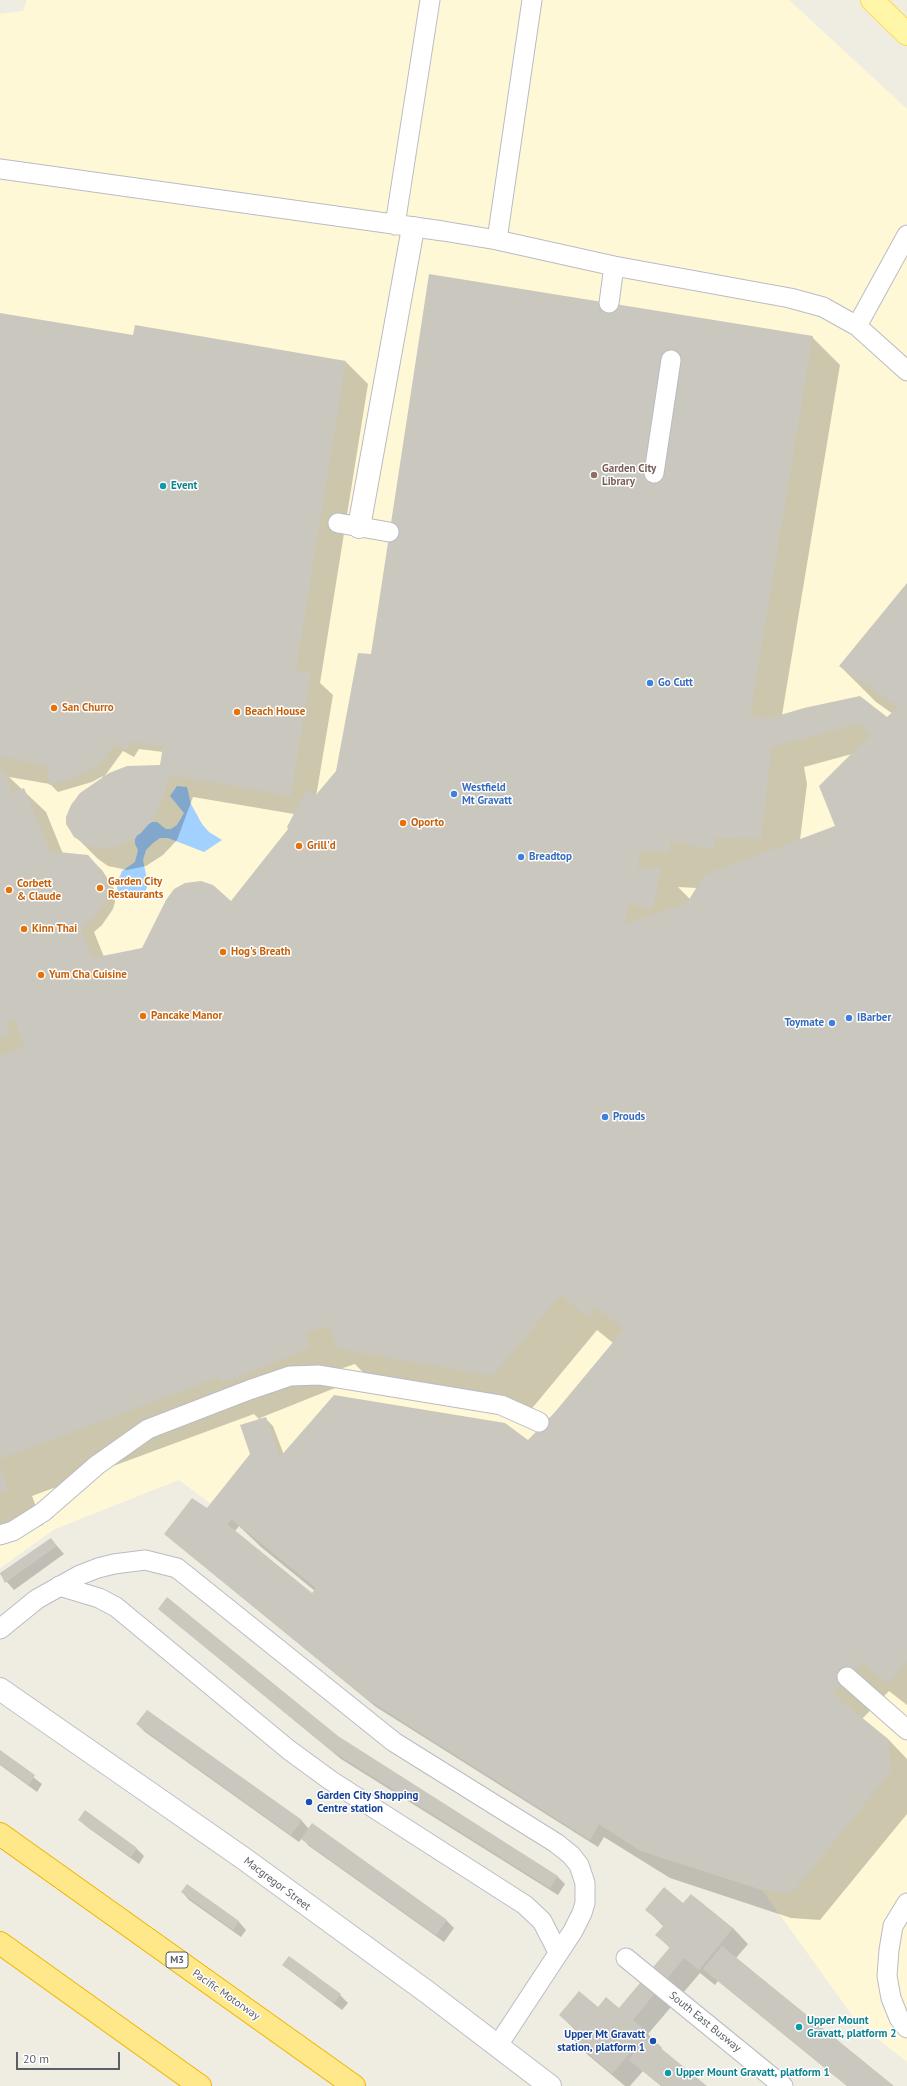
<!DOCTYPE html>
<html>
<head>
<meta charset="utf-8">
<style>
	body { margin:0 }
	#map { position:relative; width:907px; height:2086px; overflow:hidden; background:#efede2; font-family:"PT Sans",sans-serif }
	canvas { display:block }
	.scale { position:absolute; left:16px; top:2052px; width:104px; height:18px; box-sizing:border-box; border:2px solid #5a5e65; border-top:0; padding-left:5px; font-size:12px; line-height:14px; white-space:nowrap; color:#5a5e65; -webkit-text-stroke:3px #fff; paint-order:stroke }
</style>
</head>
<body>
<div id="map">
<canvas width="907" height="2086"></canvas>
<div class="scale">20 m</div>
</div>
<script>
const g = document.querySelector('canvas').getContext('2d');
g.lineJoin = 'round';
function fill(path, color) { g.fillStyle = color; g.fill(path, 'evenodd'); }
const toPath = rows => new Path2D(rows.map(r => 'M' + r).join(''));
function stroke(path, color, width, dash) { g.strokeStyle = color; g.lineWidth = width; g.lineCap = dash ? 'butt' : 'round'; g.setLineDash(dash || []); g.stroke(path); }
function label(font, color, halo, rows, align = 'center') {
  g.font = font + ' "PT Sans",sans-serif'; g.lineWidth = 3; g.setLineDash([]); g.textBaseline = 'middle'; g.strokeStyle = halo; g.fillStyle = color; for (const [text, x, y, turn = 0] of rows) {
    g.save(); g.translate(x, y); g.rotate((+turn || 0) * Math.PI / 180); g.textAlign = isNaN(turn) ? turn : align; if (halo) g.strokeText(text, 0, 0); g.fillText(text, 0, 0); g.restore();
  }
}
fill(toPath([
	[27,0,789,0,907,109,907,2062,857,2022,762,1890,641,1851,376,1683,312,1593,316,1588,231,1519,179,1480,55,1529,0,1568,0,14,23,11]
]), '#fff8d7');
fill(toPath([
	[177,786,187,787,191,804,202,824,209,832,222,840,204,852,168,838,160,838,153,843,146,850,143,860,148,884,146,890,141,894,127,899,121,896,117,888,117,883,122,871,135,862,138,850,135,844,135,839,141,829,152,822,157,822,166,829,171,829,177,825,184,813,170,796]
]), '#a2d1ff');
fill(toPath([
	[0,314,133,336,136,327,346,362,368,384,320,683,333,695,316,797,337,771,375,656,812,337,840,365,782,715,887,719,893,714,876,702,840,666,907,585,907,1705,889,1691,862,1719,888,1739,907,1759,907,1814,820,1920,791,1918,670,1878,604,1837,598,1847,376,1707,173,1541,207,1509,251,1454,260,1420,254,1414,32,1496,43,1525,3,1540,0,1537],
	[139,749,163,752,161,766,104,777,123,751,134,757],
	[852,754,836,827,800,840,807,784,804,767],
	[103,776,75,836,98,859,108,866,127,870,146,866,163,855,177,840,193,797,294,814,289,829,231,902,143,949,104,957,94,932,102,925,113,909,115,902,114,889,102,870,87,856,63,854,46,812,9,777,50,784,58,792,92,782],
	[678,887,697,888,691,900],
	[597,1330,613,1343,556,1412,528,1442,284,1455,273,1426,265,1418,261,1419,260,1418,345,1384,340,1369,355,1364,375,1385,529,1412],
	[239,1526,261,1547,315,1591,312,1594,234,1532],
	[51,1539,64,1554,14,1590,0,1574],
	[159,1609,338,1737,557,1876,565,1884,558,1895,341,1759],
	[137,1724,301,1820,309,1829,446,1920,454,1928,444,1942,309,1846,302,1838,299,1842,145,1732],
	[0,1751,42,1784,37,1792,0,1765],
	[85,1812,137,1849,144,1856,139,1864,87,1827,79,1820],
	[187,1885,239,1922,246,1930,241,1937,189,1900,182,1892],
	[683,1904,733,1928,748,1944,736,1958,892,2086,847,2086,718,1981,715,1985,700,1973,648,2034,662,2048,661,2050,705,2086,661,2086,643,2071,630,2086,625,2086,588,2055,573,2039,578,2033,560,2015,598,2008,619,2010,670,1948,657,1935,664,1927,647,1910],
	[283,1965,340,1995,348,2003,342,2010]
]), '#0003');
fill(toPath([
	[429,274,813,336,750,716,767,719,804,708,860,696,887,717,898,707,839,666,907,583,907,1662,888,1684,863,1662,832,1693,888,1739,891,1772,792,1893,762,1890,641,1851,599,1824,590,1840,367,1699,164,1534,192,1498,207,1508,250,1454,240,1425,266,1417,280,1457,334,1395,505,1423,528,1440,555,1412,624,1329,596,1307,587,1317,561,1295,493,1376,338,1349,328,1326,305,1333,310,1348,244,1375,222,1383,220,1377,0,1459,0,1056,24,1047,15,1020,8,1023,10,1035,0,1039,0,772,4,770,12,793,24,788,51,853,59,852,88,855,102,871,106,881,107,894,105,901,94,918,81,928,92,958,142,948,166,900,174,889,185,883,201,881,213,885,231,901,288,829,287,827,307,789,315,796,336,771,358,653,371,654],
	[859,724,870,735,819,786,835,826,704,875,687,903,625,924,629,904,653,909,661,868,637,868,641,851,669,853,670,842,714,850,715,838,761,839,772,747],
	[232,1519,316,1588,312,1593,227,1524],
	[0,313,133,335,135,325,346,361,296,670,311,672,291,796,171,775,155,817,141,833,124,844,114,847,97,848,85,844,74,837,66,824,66,817,71,805,80,793,109,773,127,766,160,765,163,746,132,742,126,750,115,744,98,765,76,777,49,785,47,765,0,757],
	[0,1468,8,1489,0,1492],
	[51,1538,57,1546,5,1583,0,1573],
	[167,1597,338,1736,558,1876,550,1888,332,1751,158,1609],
	[147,1710,302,1820,291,1835,136,1724],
	[0,1750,35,1775,29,1785,0,1764],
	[85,1810,137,1848,131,1857,78,1820],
	[312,1823,447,1920,436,1935,301,1839],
	[187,1884,239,1921,233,1930,181,1892],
	[664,1887,683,1903,691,1894,733,1928,699,1970,684,1958,633,2020,648,2032,612,2074,572,2039,578,2031,559,2015,579,1991,598,2007,606,1997,619,2008,670,1947,655,1935,664,1925,645,1910],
	[722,1946,894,2086,847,2086,703,1969],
	[289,1956,341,1994,334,2003,282,1965],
	[646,2036,707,2086,661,2086,629,2060]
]), '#cac7bf');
const lane = toPath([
	[0,169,443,231,497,240,614,266,790,298,823,307,857,326,907,371],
	[395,225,430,0],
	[497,240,532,0],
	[609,303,614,266],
	[857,326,907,235],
	[654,473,671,360],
	[338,523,389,532],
	[0,1535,13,1531,43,1512,97,1465,148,1429,249,1390,290,1376,319,1375,501,1405,539,1422],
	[59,1586,99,1598,116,1607,289,1750,330,1780,525,1905,542,1921,558,1952],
	[0,1629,37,1599,80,1575,98,1568,114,1564,145,1560,177,1568,394,1742,556,1843,571,1855,579,1865,585,1883,585,1903,582,1913,573,1931,498,2045],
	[847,1677,907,1730],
	[907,1903,893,1926,889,1950,887,1976,891,1998,899,2018,907,2028],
	[626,1958,783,2086]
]);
const street = toPath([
	[359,527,413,228]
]);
const secondary = toPath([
	[0,1689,243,1858,427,1992,550,2086]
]);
const primary = toPath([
	[872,0,907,34]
]);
const highway = toPath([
	[0,1834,354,2086],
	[0,1943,200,2086]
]);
stroke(lane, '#babcc3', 21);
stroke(street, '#babcc3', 24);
stroke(secondary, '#bbbec5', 24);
stroke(primary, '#ffd84b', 24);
stroke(highway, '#f1b500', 24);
stroke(lane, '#fff', 19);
stroke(street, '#fff', 22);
stroke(secondary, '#fff', 22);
stroke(primary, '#fff6a7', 22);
stroke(highway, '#ffe889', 22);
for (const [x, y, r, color] of [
	[594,475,4,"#8d6e63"],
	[163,486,4,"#0f9aa8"],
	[650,683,4,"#3f7fe0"],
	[54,708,4,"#e8710a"],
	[237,712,4,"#e8710a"],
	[454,794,4,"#3f7fe0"],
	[403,823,4,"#e8710a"],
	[299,846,4,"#e8710a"],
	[521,857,4,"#3f7fe0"],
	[100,888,4,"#e8710a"],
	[9,890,4,"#e8710a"],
	[24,929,4,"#e8710a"],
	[223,952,4,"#e8710a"],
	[41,975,4,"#e8710a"],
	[143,1016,4,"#e8710a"],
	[849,1018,4,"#3f7fe0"],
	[832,1023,4,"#3f7fe0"],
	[605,1117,4,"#3f7fe0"],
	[309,1802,4,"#1a4fb4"],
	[799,2027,4,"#0f9aa8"],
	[653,2041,4,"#1a4fb4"],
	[668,2073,4,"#0f9aa8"]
]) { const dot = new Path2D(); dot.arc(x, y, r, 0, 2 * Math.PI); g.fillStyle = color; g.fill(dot); stroke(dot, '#fff', 1.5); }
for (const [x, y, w] of [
	[177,1960,22]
]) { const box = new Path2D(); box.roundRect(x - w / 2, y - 8, w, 16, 3); g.fillStyle = '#fff'; g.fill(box); stroke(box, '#5a5e65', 1); }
label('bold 10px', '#5a5e65', null, [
	["M3",177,1960]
]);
label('bold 11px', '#785e54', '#fff', [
	["Garden City",602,469],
	["Library",602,482]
], 'left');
label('bold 11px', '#0d838f', '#fff', [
	["Event",171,486],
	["Upper Mount",807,2021],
	["Gravatt, platform 2",807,2034],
	["Upper Mount Gravatt, platform 1",676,2073]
], 'left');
label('bold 11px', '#366cbe', '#fff', [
	["Go Cutt",658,683],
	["Westfield",462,788],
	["Mt Gravatt",462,801],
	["Breadtop",529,857],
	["IBarber",857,1018],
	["Toymate",824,1023,"right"],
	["Prouds",613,1117]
], 'left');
label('bold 11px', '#c56008', '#fff', [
	["San Churro",62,708],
	["Beach House",245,712],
	["Oporto",411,823],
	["Grill'd",307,846],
	["Garden City",108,882],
	["Restaurants",108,895],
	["Corbett",17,884],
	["& Claude",17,897],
	["Kinn Thai",32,929],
	["Hog's Breath",231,952],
	["Yum Cha Cuisine",49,975],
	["Pancake Manor",151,1016]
], 'left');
label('bold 11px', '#164399', '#fff', [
	["Garden City Shopping",317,1796],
	["Centre station",317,1809],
	["Upper Mt Gravatt",645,2035,"right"],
	["station, platform 1",645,2048,"right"]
], 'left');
label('11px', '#5a5e65', '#fff', [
	["Macgregor Street",277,1884,37],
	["Pacific Motorway",226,1995,35],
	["South East Busway",705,2022,39]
]);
</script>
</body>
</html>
